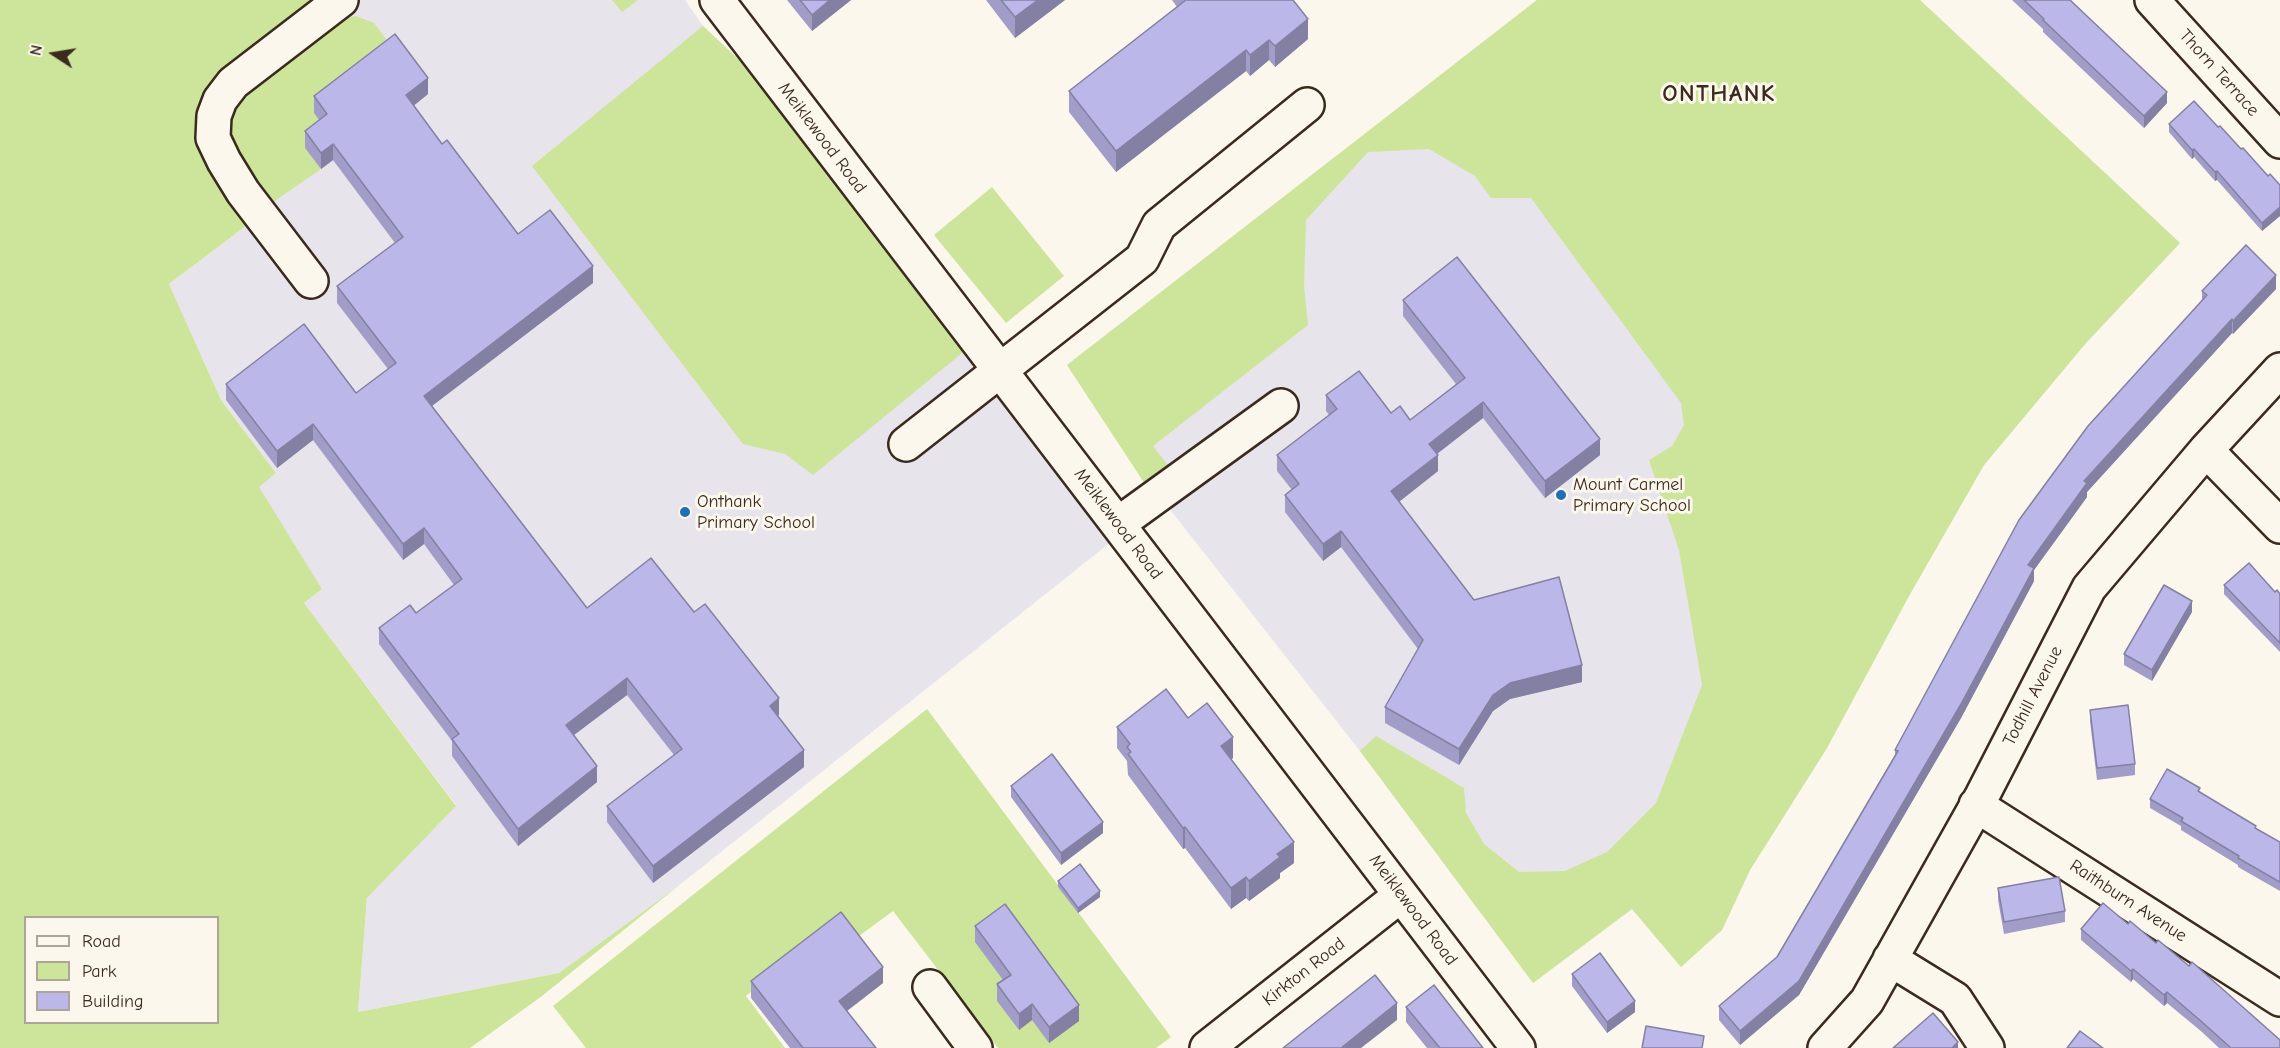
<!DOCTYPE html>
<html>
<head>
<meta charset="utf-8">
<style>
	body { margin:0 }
	#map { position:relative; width:2280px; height:1048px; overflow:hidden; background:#fbf7ec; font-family:"Comic Neue",sans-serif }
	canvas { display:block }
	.legend { position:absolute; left:24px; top:916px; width:195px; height:108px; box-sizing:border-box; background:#fbf7ec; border:2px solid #aea59a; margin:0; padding:8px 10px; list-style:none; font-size:18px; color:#3b2a1e }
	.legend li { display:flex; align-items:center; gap:12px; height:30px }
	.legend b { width:30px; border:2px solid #aea59a }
	.north { position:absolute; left:24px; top:24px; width:60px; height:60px; -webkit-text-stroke:4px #fbf7ec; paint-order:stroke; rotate:282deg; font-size:16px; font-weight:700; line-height:24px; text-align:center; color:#3b2a1e }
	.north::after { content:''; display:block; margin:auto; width:21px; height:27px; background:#3b2a1e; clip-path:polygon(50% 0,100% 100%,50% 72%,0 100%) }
</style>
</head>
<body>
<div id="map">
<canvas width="2280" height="1048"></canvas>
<ul class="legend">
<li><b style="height:8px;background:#fbf7ec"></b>Road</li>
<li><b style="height:16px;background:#cce59b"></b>Park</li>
<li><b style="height:16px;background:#bcb7e9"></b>Building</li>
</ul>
<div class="north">N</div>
</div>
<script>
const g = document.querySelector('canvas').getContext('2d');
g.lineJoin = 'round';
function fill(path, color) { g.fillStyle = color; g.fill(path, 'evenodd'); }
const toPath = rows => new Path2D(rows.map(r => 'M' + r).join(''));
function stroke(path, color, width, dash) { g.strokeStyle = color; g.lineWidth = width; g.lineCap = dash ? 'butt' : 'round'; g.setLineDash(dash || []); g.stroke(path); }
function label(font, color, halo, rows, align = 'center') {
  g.font = font + ' "Comic Neue",sans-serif'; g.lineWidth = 6; g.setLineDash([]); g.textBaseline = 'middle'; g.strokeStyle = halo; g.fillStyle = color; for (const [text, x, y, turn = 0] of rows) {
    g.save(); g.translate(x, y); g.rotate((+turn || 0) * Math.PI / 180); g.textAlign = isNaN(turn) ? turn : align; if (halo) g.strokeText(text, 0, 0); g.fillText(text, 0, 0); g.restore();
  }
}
fill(toPath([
	[318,0,685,0,703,26,751,71,1116,538,677,887,559,973,358,1012,367,898,456,805,304,603,322,589,258,487,276,473,221,400,169,284,251,222,210,168,195,136,193,115,203,93,269,37],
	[1537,0,1920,0,2180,243,2086,343,1984,465,1909,596,1827,748,1750,870,1722,930,1681,967,1632,909,1533,983,1360,751,1168,507,1145,484,1067,365]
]), '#e8e4eb');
fill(toPath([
	[0,0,318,0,269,37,203,93,195,136,210,168,251,222,169,284,221,400,276,473,259,487,322,589,304,603,456,806,367,898,358,1012,559,973,677,887,542,996,470,1048,0,1048],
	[26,918,218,918,218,1022,26,1022],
	[612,0,638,0,622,12],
	[1537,0,1920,0,2180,243,2086,343,1984,465,1909,596,1827,748,1750,870,1722,930,1681,967,1632,909,1533,983,1360,751,1376,736,1464,788,1466,813,1484,844,1519,872,1565,871,1607,852,1656,803,1702,685,1679,550,1649,460,1672,446,1684,425,1681,403,1531,198,1491,198,1475,176,1429,149,1368,152,1306,220,1304,286,1308,325,1153,446,1170,468,1145,484,1067,365],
	[356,16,374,23,395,51,314,112,327,130,305,148,321,169,269,205,228,144,229,117,242,93,337,20],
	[703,26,751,71,967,349,813,475,785,454,743,444,532,166],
	[992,187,1064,276,1006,323,934,235],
	[927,709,1171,1037,1156,1048,998,1048,893,911,855,939,840,920,746,996,785,1048,586,1048,553,1006]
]), '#cce59b');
const minor = toPath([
	[717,0,1518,1048],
	[2152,0,2280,141],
	[311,281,243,192,224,161,213,138,214,116,220,100,233,83,341,0],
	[906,444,1142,259,1159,225,1307,105],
	[2206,450,2280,526],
	[1118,524,1281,406],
	[1976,805,2280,999],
	[1890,959,1955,999,1987,1048],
	[930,987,975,1048],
	[1207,1048,1401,895],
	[1825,1048,1867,1001,1982,796,2089,588,2206,450,2280,370]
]);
stroke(minor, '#3b2a1e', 38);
stroke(minor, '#fbf7ec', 33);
fill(toPath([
	[787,0,851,0,812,31],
	[986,0,1065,0,1015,38],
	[1172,0,1293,0,1308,39,1275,67,1269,60,1250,76,1246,71,1116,172,1069,112,1069,91,1177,7],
	[2012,0,2070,0,2167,103,2144,128,2043,32,2043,29],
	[428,94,413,106,442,144,518,234,593,283,432,406,587,608,694,612,779,715,778,716,804,767,653,883,607,822,607,806,674,755,627,695,574,735,597,782,518,846,452,756,452,741,379,644,379,628,416,613,454,585,424,544,403,560,313,440,277,468,226,400,226,384,356,393,388,369,337,303,337,286,395,243,333,160,321,169,305,148,305,131,319,120,314,113,314,96],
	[2169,124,2218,127,2268,176,2280,185,2280,216,2262,231,2217,180,2215,181,2194,157,2192,159,2169,132],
	[2276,289,2233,334,2232,333,2087,492,2087,497,2034,570,2034,581,1961,718,1799,995,1740,1045,1719,1020,1719,1006,1777,957,1895,755,1895,750,2202,300,2202,291],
	[1403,300,1600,455,1545,498,1483,418,1437,454,1438,471,1399,502,1474,600,1582,682,1510,699,1493,711,1459,765,1385,723,1385,707,1418,649,1341,547,1323,561,1285,512,1285,495,1292,490,1277,471,1277,455,1329,415,1326,411,1326,395,1391,413,1410,420,1456,384,1403,316],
	[2224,585,2275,592,2280,594,2280,652,2224,594],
	[2192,612,2152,681,2124,665,2124,654],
	[2090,710,2135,764,2135,775,2097,780,2090,721],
	[1188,718,1233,758,1231,759,1294,863,1280,873,1280,878,1249,901,1246,898,1231,909,1185,848,1183,849,1128,775,1127,761,1117,748,1117,727],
	[1011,786,1103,833,1061,865,1011,797],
	[2200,792,2256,829,2280,842,2280,891,2238,867,2238,865,2181,830,2181,826,2150,808,2150,799],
	[1058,881,1100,897,1078,913,1058,887],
	[1998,888,2065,911,2065,922,2004,934,1998,900],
	[2128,924,2156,943,2280,1048,2219,1048,2202,1032,2167,1003,2164,1006,2133,979,2131,982,2081,940,2081,929],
	[975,926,1079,1021,1049,1043,1032,1020,1019,1030,997,1001,997,984,1003,980,975,942],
	[1572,974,1635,1012,1607,1033,1572,986],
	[751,981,883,983,847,1011,876,1048,790,1048,751,998],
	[1406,1007,1483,1048,1427,1048,1406,1022]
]), '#a29dc8');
fill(toPath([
	[830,0,851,0,812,31,812,15],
	[1038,0,1065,0,1015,38,1015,17],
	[1308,19,1308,39,1275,67,1275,46],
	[1269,40,1269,60,1250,76,1250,55],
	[1246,50,1246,71,1116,172,1116,151],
	[428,78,428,94,406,112,406,95],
	[2167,92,2167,103,2144,128,2144,116],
	[333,144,333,160,321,169,321,153],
	[2194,149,2194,157,2192,159,2192,150],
	[2217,171,2217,180,2215,181,2215,172],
	[2280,207,2280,216,2262,231,2262,223],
	[593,266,593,283,424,412,424,396],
	[2276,275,2276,289,2233,334,2233,321],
	[2232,319,2232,333,2087,492,2087,497,2034,570,2034,581,1961,718,1799,995,1740,1045,1740,1031,2028,565,2084,481],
	[1483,402,1483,418,1429,460,1429,444],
	[313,424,313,440,277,468,277,451],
	[1600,439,1600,455,1545,498,1545,481],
	[1438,455,1438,471,1391,508,1391,491],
	[424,528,424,544,403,560,403,544],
	[1341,531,1341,547,1323,561,1323,544],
	[2192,601,2192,612,2152,681,2152,670],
	[1582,665,1582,682,1510,699,1493,711,1459,765,1459,749,1493,695,1510,683],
	[627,678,627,695,566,741,566,725],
	[779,698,779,715,770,722,770,706],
	[1233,737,1233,758,1221,767,1221,746],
	[804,750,804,767,653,883,653,866],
	[597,766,597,782,518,846,518,829],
	[1103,822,1103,833,1061,865,1061,853],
	[1185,827,1185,848,1183,849,1183,828],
	[1294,842,1294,863,1280,873,1280,878,1249,901,1249,881,1277,854],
	[1246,877,1246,898,1231,909,1231,888],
	[1100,891,1100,897,1078,913,1078,908],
	[883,967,883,983,839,1017,839,1001],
	[2133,969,2133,979,2131,982,2131,971],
	[2167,992,2167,1003,2164,1006,2164,995],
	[1635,1001,1635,1012,1607,1033,1607,1022],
	[1397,1003,1397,1020,1361,1048,1341,1048],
	[1032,1004,1032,1020,1019,1030,1019,1014],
	[1079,1005,1079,1021,1049,1043,1049,1027],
	[1958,1042,1958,1048,1952,1048]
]), '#8480a3');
const building = toPath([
	[800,0,830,0,812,15,800,0],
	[1001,0,1038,0,1015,17,1001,0],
	[1186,0,1293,0,1308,19,1275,46,1269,40,1250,55,1246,50,1116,151,1069,91,1186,0],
	[2024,0,2070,0,2167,92,2144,116,2043,20,2044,19,2024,0],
	[395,34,428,78,406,95,442,144,447,140,518,234,550,210,593,266,424,396,587,608,651,558,694,612,705,604,779,698,770,706,804,750,653,866,607,806,682,749,627,678,566,725,597,766,518,829,452,739,459,734,379,628,410,605,416,613,462,579,424,528,403,544,313,424,277,451,226,384,304,324,356,393,396,363,337,286,403,237,333,144,321,153,305,131,327,114,314,96,395,34],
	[2194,101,2218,127,2220,126,2241,149,2243,148,2268,176,2270,174,2280,185,2280,207,2262,223,2217,171,2215,172,2194,149,2192,150,2169,124,2194,101],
	[2246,245,2276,275,2233,321,2232,319,2084,481,2087,483,2028,565,2034,568,1961,704,1799,981,1740,1031,1719,1006,1777,957,1898,751,1895,750,2019,520,2088,426,2207,295,2202,291,2246,245],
	[1457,257,1600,439,1545,481,1483,402,1429,444,1438,455,1391,491,1474,600,1559,577,1582,665,1510,683,1493,695,1459,749,1385,707,1423,640,1341,531,1323,544,1285,495,1299,484,1277,455,1337,409,1326,395,1359,371,1391,413,1400,406,1410,420,1465,378,1403,300,1457,257],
	[2249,563,2275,592,2277,590,2280,594,2280,643,2224,585,2249,563],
	[2164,585,2192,601,2152,670,2124,654,2164,585],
	[1166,689,1188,718,1207,703,1233,737,1221,746,1294,842,1277,854,1280,857,1249,881,1246,877,1231,888,1185,827,1183,828,1128,754,1131,752,1127,747,1130,744,1117,727,1166,689],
	[2128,705,2135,764,2097,768,2090,710,2128,705],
	[1052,754,1103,822,1061,853,1011,786,1052,754],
	[2167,769,2200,788,2198,791,2256,826,2255,828,2280,842,2280,882,2238,858,2239,856,2181,821,2183,818,2150,799,2167,769],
	[1080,864,1100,891,1078,908,1058,881,1080,864],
	[2059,877,2065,911,2004,922,1998,888,2059,877],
	[2103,903,2128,924,2130,921,2156,943,2158,940,2189,966,2192,962,2280,1040,2280,1048,2231,1048,2202,1022,2167,992,2164,995,2133,969,2131,971,2081,929,2103,903],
	[1005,904,1079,1005,1049,1027,1032,1004,1019,1014,997,984,1011,975,975,926,1005,904],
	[841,912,883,967,839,1001,876,1048,803,1048,751,981,841,912],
	[1600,953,1635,1001,1607,1022,1572,974,1600,953],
	[1375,975,1397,1003,1341,1048,1283,1048,1375,975],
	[1434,985,1483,1048,1440,1048,1406,1007,1434,985],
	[1933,1013,1958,1042,1952,1048,1893,1048,1933,1013],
	[1646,1026,1704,1036,1702,1048,1642,1048,1646,1026],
	[2080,1031,2103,1048,2067,1048,2080,1031]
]);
fill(building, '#bcb7e9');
stroke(building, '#8480a3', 1.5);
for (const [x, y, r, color] of [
	[1561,495,6,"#1f6fb2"],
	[685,512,6,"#1f6fb2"]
]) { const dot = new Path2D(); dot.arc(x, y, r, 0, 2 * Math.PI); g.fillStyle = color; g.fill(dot); stroke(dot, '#fbf7ec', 2); }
label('18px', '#3b2a1e', '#fbf7ec', [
	["Thorn Terrace",2219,73,48],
	["Meiklewood Road",822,138,53],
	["Meiklewood Road",1118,524,53],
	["Todhill Avenue",2033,696,-63],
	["Raithburn Avenue",2128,901,33],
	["Meiklewood Road",1413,910,53],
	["Kirkton Road",1304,972,-38]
]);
label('18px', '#3b2a1e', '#fbf7ec', [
	["Mount Carmel",1573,485],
	["Primary School",1573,506],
	["Onthank",697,502],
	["Primary School",697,523]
], 'left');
g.letterSpacing = '1.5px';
label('bold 24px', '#3b2a1e', '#fbf7ec', [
	["ONTHANK",1719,94]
]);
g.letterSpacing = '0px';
</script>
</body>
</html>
